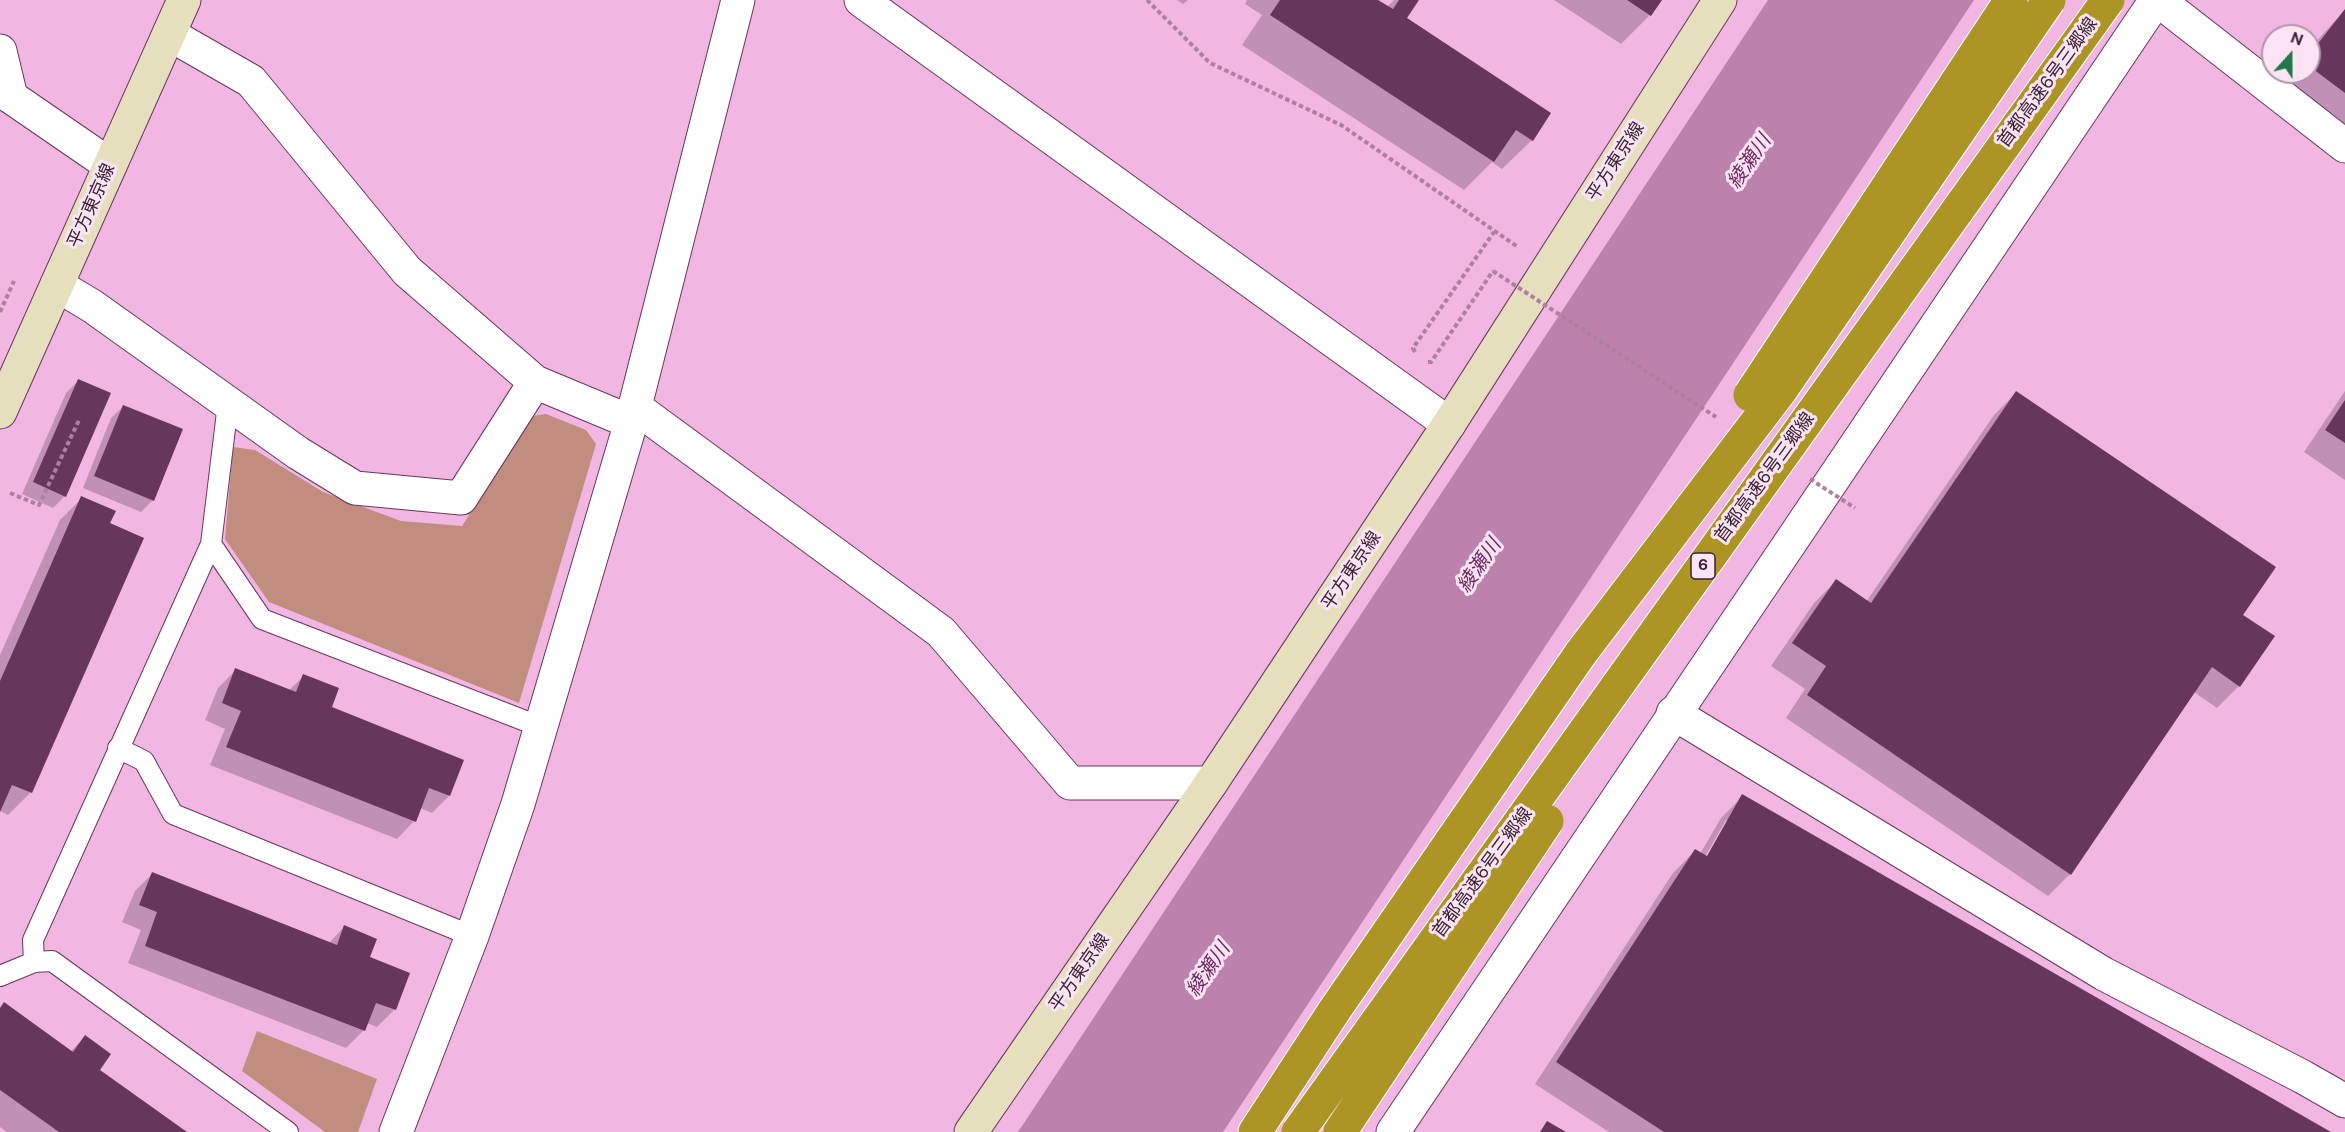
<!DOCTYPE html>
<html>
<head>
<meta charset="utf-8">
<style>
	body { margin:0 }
	#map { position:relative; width:2345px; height:1132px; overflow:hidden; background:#f1b6e1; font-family:"DM Sans",sans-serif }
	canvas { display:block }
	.north { position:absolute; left:2261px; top:24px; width:60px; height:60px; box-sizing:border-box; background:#fce4f5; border:2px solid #ae97a7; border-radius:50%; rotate:21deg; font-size:16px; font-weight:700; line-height:24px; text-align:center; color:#392333 }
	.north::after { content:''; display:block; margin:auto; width:21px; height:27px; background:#20774a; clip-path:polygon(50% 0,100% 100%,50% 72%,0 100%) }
</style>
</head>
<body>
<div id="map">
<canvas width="2345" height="1132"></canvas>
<div class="north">N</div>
</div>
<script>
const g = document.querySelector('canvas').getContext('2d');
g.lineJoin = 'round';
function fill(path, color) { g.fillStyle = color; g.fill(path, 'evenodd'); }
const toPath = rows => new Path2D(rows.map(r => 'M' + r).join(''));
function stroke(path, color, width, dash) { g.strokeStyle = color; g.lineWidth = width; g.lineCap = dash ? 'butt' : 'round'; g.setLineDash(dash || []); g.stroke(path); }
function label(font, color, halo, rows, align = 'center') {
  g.font = font + ' "DM Sans","Noto Sans JP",sans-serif'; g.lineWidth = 6; g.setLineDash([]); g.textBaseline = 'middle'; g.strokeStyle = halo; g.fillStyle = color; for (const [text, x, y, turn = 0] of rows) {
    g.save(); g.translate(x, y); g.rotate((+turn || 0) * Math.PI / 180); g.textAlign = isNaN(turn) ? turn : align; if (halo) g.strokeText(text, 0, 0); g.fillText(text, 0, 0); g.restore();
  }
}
fill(toPath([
	[546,414,586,430,596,444,519,703,269,602,225,539,233,447,255,450,323,492,401,521,462,526,533,416],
	[257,1031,377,1079,358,1132,325,1132,242,1071]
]), '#c18d7f');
fill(toPath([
	[1768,0,1974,0,1223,1132,1018,1132]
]), '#bd81ae');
fill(toPath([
	[1177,0,1188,0,1183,4],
	[1247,0,1376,0,1387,7,1394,0,1417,0,1405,19,1532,140,1502,169,1492,162,1464,190,1242,45,1262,15,1245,4],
	[1554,0,1660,0,1650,15,1621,44],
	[2345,10,2345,144,2276,92,2291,72,2309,72,2309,49],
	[78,381,65,496,53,508,22,494,66,393],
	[2345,391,2345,480,2304,452],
	[2016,393,2239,686,2217,708,2194,692,2070,874,2048,896,1786,718,1805,689,1771,666,1814,603,1836,581,1866,602,1994,415],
	[123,407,153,500,141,512,83,488,111,418],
	[82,498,108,524,142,539,30,793,8,815,0,811,0,655,60,520],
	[236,670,288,691,304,676,330,708,449,796,432,813,420,808,414,821,397,839,210,765,225,729,205,720,218,688],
	[1743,796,2328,1132,1609,1132,1535,1084,1673,873,1695,851,1700,854,1721,818],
	[1726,820,1729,820,1705,863,1702,862],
	[152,874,329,943,344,927,368,958,395,1009,377,1027,367,1023,363,1031,346,1048,128,963,141,930,122,922,135,891],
	[0,1009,70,1052,85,1037,98,1070,184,1132,7,1132,0,1127]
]), '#0003');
fill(toPath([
	[1280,0,1378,0,1393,9,1399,0,1419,0,1407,18,1551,113,1533,141,1516,130,1494,162,1270,15],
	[1627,0,1662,0,1651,16],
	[2345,9,2345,93,2309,66,2309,55],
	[78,379,111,393,66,497,33,482],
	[2016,391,2276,567,2243,615,2275,636,2240,687,2212,667,2071,875,1807,695,1826,666,1792,643,1836,579,1871,603],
	[2345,400,2345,443,2325,430],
	[123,405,183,429,154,501,94,476],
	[81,496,116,511,110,523,144,538,32,793,12,785,0,812,0,681],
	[235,668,296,692,303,674,339,688,332,707,464,760,450,796,429,788,416,822,226,747,241,711,222,703],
	[1742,794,2331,1132,1664,1132,1556,1062,1695,849,1707,856],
	[152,872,337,945,344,925,377,939,370,957,410,973,396,1010,376,1003,365,1031,145,946,157,912,139,905],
	[4,1002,73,1052,85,1035,111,1054,100,1070,187,1132,59,1132,0,1090,0,1008],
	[1547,1121,1566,1132,1540,1132]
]), '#67365c');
const service = toPath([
	[211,544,262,619,541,727],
	[118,748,144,761,173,814,472,936],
	[34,962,52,961,288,1132],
	[0,976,34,962,33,940,211,544,228,404]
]);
const minor = toPath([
	[861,0,1449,424],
	[2158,0,2345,146],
	[169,34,251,81,407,271,535,382,631,422],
	[0,51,11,97,110,165],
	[57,285,92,306,298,453,355,488,461,498,535,382],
	[635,407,941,632,1070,783,1211,783],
	[1673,713,2104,974,2303,1077,2345,1101],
	[396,1132,472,936,518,804,631,422,738,0]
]);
const tertiary = toPath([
	[1393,1132,2156,0]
]);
const secondary = toPath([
	[0,412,184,0],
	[971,1132,1211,783,1449,424,1720,0]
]);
const motorway = toPath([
	[1255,1132,1334,1011,1581,653]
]);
stroke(service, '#68375d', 22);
stroke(minor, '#68375d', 35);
stroke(tertiary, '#68375d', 35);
stroke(secondary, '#68375d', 35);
stroke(motorway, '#fff', 35);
stroke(toPath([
	[1147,0,1210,63,1341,125,1518,247],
	[0,312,14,281],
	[1415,352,1413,348,1494,232],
	[1428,362,1431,362,1493,271],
	[10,493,39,505,79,420]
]), '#ad80a0', 4, [4.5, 3]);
stroke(service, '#fff', 20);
stroke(minor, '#fff', 33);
stroke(tertiary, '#fff', 33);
stroke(secondary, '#e6dfbe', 33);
stroke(motorway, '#ac9425', 33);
const motorwayBridge = toPath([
	[1750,395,2011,0],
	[1581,653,1781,390,2049,0],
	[1298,1132,2108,0],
	[1340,1132,1547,821]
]);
stroke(motorwayBridge, '#fff', 35, []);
stroke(toPath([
	[1493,271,1716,417],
	[1810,479,1855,508]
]), '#ad80a0', 4, [4.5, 3]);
stroke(motorwayBridge, '#ac9425', 33);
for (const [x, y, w] of [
	[1703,566,24]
]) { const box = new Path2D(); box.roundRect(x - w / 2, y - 13, w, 26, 4.5); g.fillStyle = '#fce4f5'; g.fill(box); stroke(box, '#392333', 1.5); }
label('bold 16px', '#392333', null, [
	["6",1703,566]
]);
label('18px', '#392333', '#fce4f5', [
	["首都高速6号三郷線",2048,83,-54],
	["平方東京線",1616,162,-57],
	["平方東京線",92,206,-66],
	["首都高速6号三郷線",1765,478,-54],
	["平方東京線",1352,571,-56],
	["首都高速6号三郷線",1483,873,-54],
	["平方東京線",1080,973,-55]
]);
label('italic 20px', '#6e2761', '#fce4f5', [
	["綾瀬川",1750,162,-56],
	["綾瀬川",1480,566,-56],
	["綾瀬川",1209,970,-56]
]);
</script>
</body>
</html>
